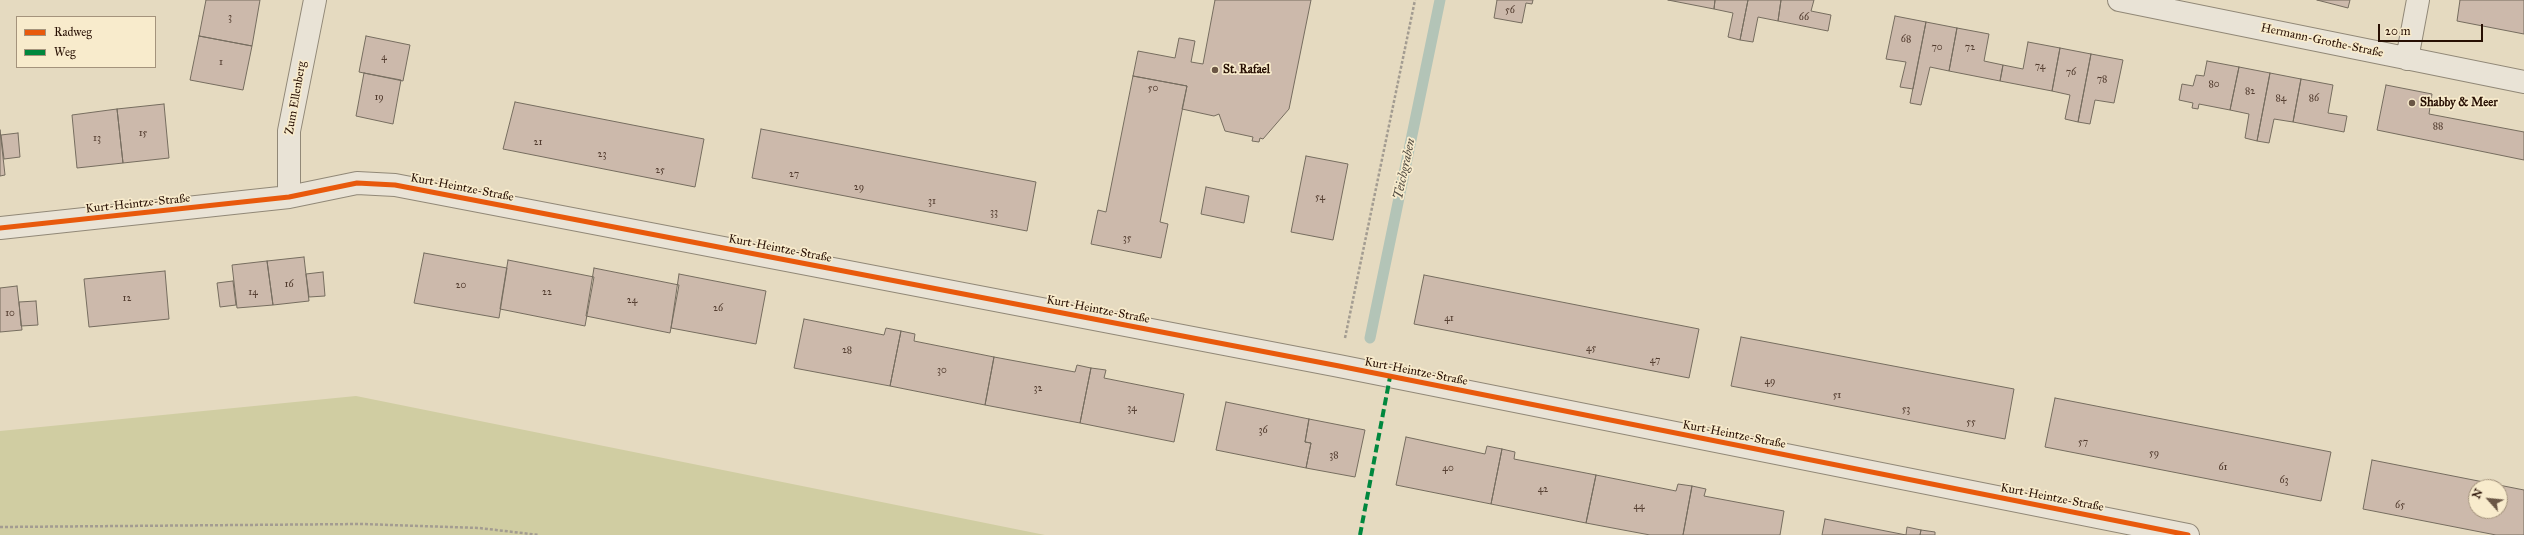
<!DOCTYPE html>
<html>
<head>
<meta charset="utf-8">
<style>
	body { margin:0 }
	#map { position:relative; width:2524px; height:535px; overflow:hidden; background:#e5dac0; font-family:"IM FELL Great Primer",serif }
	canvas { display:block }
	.legend { position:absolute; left:16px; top:16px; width:140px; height:52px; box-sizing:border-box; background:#f8ebcc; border:1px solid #a4937c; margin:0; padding:5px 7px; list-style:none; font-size:12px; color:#270f03 }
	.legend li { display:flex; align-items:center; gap:8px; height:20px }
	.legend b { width:20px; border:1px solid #a4937c }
	.north { position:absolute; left:2468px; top:479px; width:40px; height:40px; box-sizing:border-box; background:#f8ebcc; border:1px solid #a4937c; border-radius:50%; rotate:297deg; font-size:11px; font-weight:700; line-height:16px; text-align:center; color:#270f03 }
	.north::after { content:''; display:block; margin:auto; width:14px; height:18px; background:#6a5645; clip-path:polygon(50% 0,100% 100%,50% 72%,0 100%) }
	.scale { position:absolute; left:2378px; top:24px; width:105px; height:18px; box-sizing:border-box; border:2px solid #270f03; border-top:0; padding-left:5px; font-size:12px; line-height:14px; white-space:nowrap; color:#270f03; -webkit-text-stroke:3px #f8ebcc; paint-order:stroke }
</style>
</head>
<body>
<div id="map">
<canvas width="2524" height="535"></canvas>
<ul class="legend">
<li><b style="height:5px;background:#e8590c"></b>Radweg</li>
<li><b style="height:5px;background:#00873e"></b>Weg</li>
</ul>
<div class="north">N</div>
<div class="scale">20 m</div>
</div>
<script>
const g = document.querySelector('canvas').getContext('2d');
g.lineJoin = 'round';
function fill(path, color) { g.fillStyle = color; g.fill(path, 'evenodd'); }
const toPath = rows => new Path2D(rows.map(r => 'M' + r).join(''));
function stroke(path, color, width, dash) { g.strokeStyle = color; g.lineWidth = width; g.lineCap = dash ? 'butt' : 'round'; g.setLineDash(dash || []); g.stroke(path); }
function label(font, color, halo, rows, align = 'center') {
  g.font = font + ' "IM FELL Great Primer",serif'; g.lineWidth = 3.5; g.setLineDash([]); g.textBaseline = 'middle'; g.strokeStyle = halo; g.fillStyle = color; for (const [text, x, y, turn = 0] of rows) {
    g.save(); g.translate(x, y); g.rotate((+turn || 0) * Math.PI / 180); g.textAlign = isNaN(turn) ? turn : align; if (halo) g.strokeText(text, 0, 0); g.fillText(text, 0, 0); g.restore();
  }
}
fill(toPath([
	[356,396,1045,535,0,535,0,431]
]), '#d0cda2');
stroke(toPath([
	[1370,338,1440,0]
]), '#b3c4b7', 11);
const building = toPath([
	[206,0,260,0,252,46,199,36,206,0],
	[1215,0,1311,0,1289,109,1263,139,1260,138,1259,142,1252,141,1253,137,1225,131,1219,114,1214,116,1182,109,1187,86,1133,76,1138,51,1175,58,1179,38,1195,41,1191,62,1203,64,1215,0],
	[1497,0,1533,0,1532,4,1526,3,1522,23,1494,18,1497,0],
	[1668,0,1715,0,1714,9,1668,0],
	[1715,0,1748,0,1740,40,1728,37,1733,13,1714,9,1715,0],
	[1748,0,1781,0,1778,21,1758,17,1753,42,1740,40,1748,0],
	[1781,0,1814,0,1811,11,1831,15,1828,31,1778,21,1781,0],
	[2317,0,2350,0,2348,8,2317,0],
	[2460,0,2524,0,2524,34,2457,21,2460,0],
	[1895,16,1926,22,1913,89,1900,87,1906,62,1886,59,1895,16],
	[1926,22,1957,28,1949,71,1930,67,1921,105,1910,103,1926,22],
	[1957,28,1989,34,1984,61,2003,65,2000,81,1949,71,1957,28],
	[199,36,252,46,243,90,190,80,199,36],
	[366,36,410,45,403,81,359,72,366,36],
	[2028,42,2060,48,2052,91,2000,81,2003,65,2023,69,2028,42],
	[2060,48,2091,54,2078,122,2065,119,2070,95,2052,91,2060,48],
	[2091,54,2123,60,2114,103,2095,100,2090,124,2078,122,2091,54],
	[2207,61,2239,67,2230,110,2199,104,2198,109,2192,108,2193,103,2179,100,2182,84,2193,86,2196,75,2204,76,2207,61],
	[2239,67,2270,73,2257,141,2245,138,2249,114,2230,110,2239,67],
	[364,73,401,80,393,124,356,116,364,73],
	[2270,73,2301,79,2293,122,2274,119,2269,143,2257,141,2270,73],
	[1133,76,1187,86,1160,222,1168,224,1161,258,1091,244,1098,210,1106,212,1133,76],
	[2301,79,2333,85,2328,113,2347,116,2344,132,2293,122,2301,79],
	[2386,85,2432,94,2429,114,2524,132,2524,160,2377,130,2386,85],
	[515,102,704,139,695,187,503,149,515,102],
	[164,104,169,158,123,163,117,109,164,104],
	[117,109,123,163,77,168,72,115,117,109],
	[761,129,1036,182,1027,231,752,178,761,129],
	[0,130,5,175,0,176,0,130],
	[18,133,20,157,4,159,1,135,18,133],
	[1306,156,1348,164,1333,240,1291,232,1306,156],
	[1206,187,1249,196,1244,223,1201,214,1206,187],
	[424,253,507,268,499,318,414,303,424,253],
	[304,257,309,301,273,305,267,261,304,257],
	[508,260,594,277,585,326,500,309,508,260],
	[267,261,273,305,237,308,232,265,267,261],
	[594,268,679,285,670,333,586,316,594,268],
	[165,271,169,319,89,327,84,279,165,271],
	[323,272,325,296,309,297,306,274,323,272],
	[679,274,766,291,756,344,671,328,679,274],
	[1424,275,1699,329,1689,378,1414,324,1424,275],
	[233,281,236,305,220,307,217,283,233,281],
	[17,286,22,330,0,332,0,288,17,286],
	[36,301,38,325,21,326,19,302,36,301],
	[804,319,884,335,886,328,901,331,890,386,794,368,804,319],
	[901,331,915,334,914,341,994,357,985,405,890,386,901,331],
	[1741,337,2014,389,2005,439,1731,386,1741,337],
	[994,357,1075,372,1077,365,1091,368,1080,423,985,405,994,357],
	[1091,368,1106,370,1104,378,1184,394,1174,442,1080,423,1091,368],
	[2055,398,2331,452,2321,501,2045,447,2055,398],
	[1226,402,1309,419,1305,442,1311,443,1306,468,1216,450,1226,402],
	[1309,419,1365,430,1355,477,1306,468,1311,443,1305,442,1309,419],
	[1406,437,1485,454,1487,446,1502,449,1491,504,1396,485,1406,437],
	[1502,449,1515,452,1514,459,1596,475,1586,523,1491,504,1502,449],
	[2372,460,2524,490,2524,535,2496,535,2363,509,2372,460],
	[2476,487,2500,487,2500,511,2476,511,2476,487],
	[1596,475,1676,491,1678,484,1692,486,1683,535,1650,535,1586,523,1596,475],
	[1692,486,1706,489,1704,496,1784,511,1780,535,1683,535,1692,486],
	[1825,519,1906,535,1907,527,1921,530,1920,535,1822,535,1825,519],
	[1921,530,1935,532,1935,535,1920,535,1921,530]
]);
fill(building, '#ccb9ab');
stroke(building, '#766d5f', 1);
const minor = toPath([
	[2119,0,2524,82],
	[2407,59,2418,0],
	[289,197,289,131,315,0],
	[0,228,289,197,357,183,395,185,1339,366,2188,535]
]);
stroke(minor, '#918877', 24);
stroke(toPath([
	[1345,338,1415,0],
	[0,527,362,524,479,528,539,535]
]), '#a39c91', 2.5, [3, 2]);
stroke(minor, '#e9e3d6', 22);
stroke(toPath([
	[1360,535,1390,377]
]), '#00873e', 4, [8, 4]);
stroke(toPath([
	[0,228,289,197,357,183,395,185,1339,366,2188,535]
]), '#e8590c', 5);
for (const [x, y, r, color] of [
	[1215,70,4,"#6a5645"],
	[2412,103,4,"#6a5645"]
]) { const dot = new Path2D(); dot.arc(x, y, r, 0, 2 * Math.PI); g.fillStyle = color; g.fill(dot); stroke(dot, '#f8ebcc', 1.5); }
label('10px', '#503a2d', null, [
	["56",1510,11],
	["3",230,18],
	["66",1804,18],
	["68",1906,40],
	["70",1937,48],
	["72",1970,48],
	["4",384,58],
	["1",221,63],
	["74",2040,67],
	["76",2071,73],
	["78",2102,80],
	["80",2214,85],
	["50",1153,89],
	["82",2250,92],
	["19",379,98],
	["84",2281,99],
	["86",2314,99],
	["88",2438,127],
	["15",143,134],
	["13",97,139],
	["21",538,143],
	["23",602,155],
	["25",660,171],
	["27",794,175],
	["29",859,188],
	["54",1320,198],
	["31",932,202],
	["33",994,213],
	["35",1127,239],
	["16",289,285],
	["20",461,286],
	["14",253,293],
	["22",547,293],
	["12",127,299],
	["24",632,301],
	["26",718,309],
	["10",10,314],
	["41",1449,319],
	["45",1591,349],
	["28",847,351],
	["47",1655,361],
	["30",942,371],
	["49",1770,382],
	["32",1038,389],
	["51",1837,396],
	["34",1132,409],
	["53",1906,410],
	["55",1971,423],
	["36",1263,431],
	["57",2083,443],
	["59",2154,454],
	["38",1334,456],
	["61",2223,468],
	["40",1448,469],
	["63",2284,481],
	["42",1543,490],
	["65",2400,506],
	["44",1639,507]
]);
label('12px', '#270f03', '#f8ebcc', [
	["Hermann-Grothe-Straße",2322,41,12],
	["Zum Ellenberg",296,98,-80],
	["Kurt-Heintze-Straße",462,188,11],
	["Kurt-Heintze-Straße",138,204,-6],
	["Kurt-Heintze-Straße",780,249,11],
	["Kurt-Heintze-Straße",1098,310,11],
	["Kurt-Heintze-Straße",1416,372,11],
	["Kurt-Heintze-Straße",1734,435,11],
	["Kurt-Heintze-Straße",2052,498,11]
]);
label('bold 12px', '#270f03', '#f8ebcc', [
	["St. Rafael",1223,70],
	["Shabby & Meer",2420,103]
], 'left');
label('italic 13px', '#514b41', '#f8ebcc', [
	["Teichgraben",1405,169,-78]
]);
</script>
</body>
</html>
